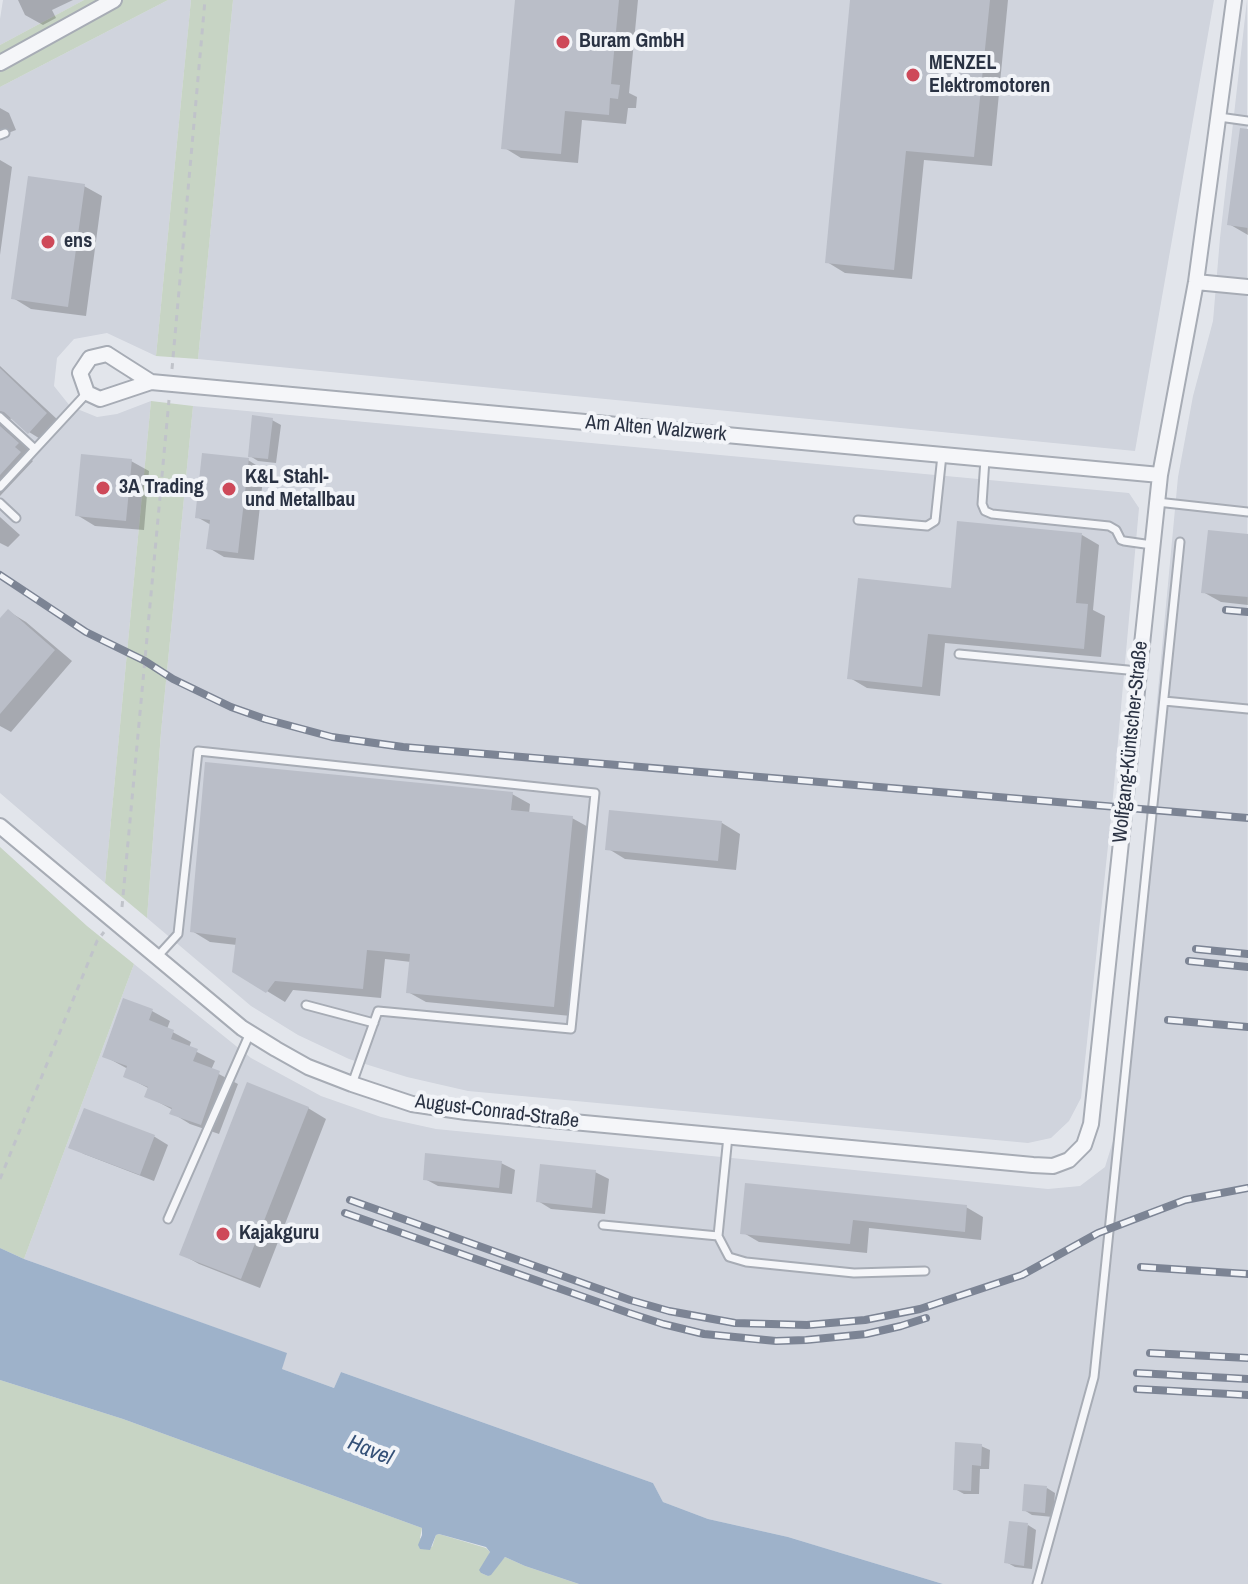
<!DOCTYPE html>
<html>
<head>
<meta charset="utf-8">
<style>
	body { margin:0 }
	canvas { display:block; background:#e2e5eb }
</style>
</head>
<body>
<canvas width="1248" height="1584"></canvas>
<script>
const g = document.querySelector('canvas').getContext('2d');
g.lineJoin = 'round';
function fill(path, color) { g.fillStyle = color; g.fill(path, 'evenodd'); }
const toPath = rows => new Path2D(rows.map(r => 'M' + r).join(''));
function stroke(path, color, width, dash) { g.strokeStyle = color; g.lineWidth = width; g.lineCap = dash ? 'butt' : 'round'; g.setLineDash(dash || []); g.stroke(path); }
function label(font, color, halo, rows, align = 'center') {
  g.font = font + ' "Archivo Narrow",sans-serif'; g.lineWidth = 8; g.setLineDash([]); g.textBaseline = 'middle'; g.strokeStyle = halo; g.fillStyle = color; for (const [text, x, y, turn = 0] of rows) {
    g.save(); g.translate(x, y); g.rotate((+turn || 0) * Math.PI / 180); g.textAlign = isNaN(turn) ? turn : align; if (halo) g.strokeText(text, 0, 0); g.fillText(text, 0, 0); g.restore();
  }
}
fill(toPath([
	[3,0,84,0,0,45,0,19],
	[168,0,191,0,156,356,107,333,74,339,57,358,54,386,70,406,97,417,117,414,151,401,105,883,0,793,0,87],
	[233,0,1214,0,1135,451,198,359],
	[1247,0,1248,1584,943,1584,788,1537,708,1519,663,1502,653,1483,341,1372,334,1388,282,1369,286,1353,24,1259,134,964,251,1058,321,1096,381,1117,436,1129,1048,1189,1080,1186,1105,1167,1117,1128,1178,477,1193,396,1213,321,1220,238],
	[193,406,1129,493,1139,508,1111,818,1081,1098,1069,1121,1051,1138,1028,1143,468,1091,407,1077,349,1059,298,1035,251,1006,147,918,161,732]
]), '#d0d4dd');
fill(toPath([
	[84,0,168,0,0,87,0,45],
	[191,0,233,0,198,359,156,356],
	[151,401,193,406,161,732,147,918,105,883],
	[0,847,87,926,134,964,24,1259,0,1248],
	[0,1380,123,1419,422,1528,420,1538,432,1547,436,1535,439,1534,486,1548,490,1552,481,1573,488,1576,505,1557,525,1566,579,1584,0,1584]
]), '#c7d4c4');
fill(toPath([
	[0,1248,24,1259,287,1353,282,1369,334,1388,341,1372,653,1483,663,1502,708,1519,788,1537,943,1584,579,1584,525,1566,505,1557,491,1575,488,1576,481,1573,479,1570,490,1552,486,1547,439,1534,436,1535,430,1550,420,1549,418,1545,422,1535,422,1528,123,1419,0,1380]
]), '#9eb2ca');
fill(toPath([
	[18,0,73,0,52,10,56,18,43,25,25,15],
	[517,0,638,0,629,93,637,97,636,108,628,108,626,124,582,120,578,163,521,158,503,147],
	[852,0,1008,0,992,166,924,160,912,279,845,273,827,262],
	[0,108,9,113,16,130,0,136],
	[1248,140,1248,235,1229,224],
	[0,160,12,167,0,255],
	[84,186,102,196,86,316,31,309,13,298],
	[0,366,59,421,42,440,29,432,14,418,9,419,7,429,31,452,27,456,33,461,0,496],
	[272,420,281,425,276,463,258,461,250,456],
	[248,460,264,470,254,560,224,557,209,548,211,525,197,517],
	[131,461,149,471,144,530,95,526,77,515],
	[0,517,20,535,8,547,0,543],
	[1082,535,1099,545,1093,610,1105,616,1101,657,945,643,940,696,867,688,850,678,953,590],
	[1248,537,1248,605,1221,602,1203,592],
	[8,611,26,622,72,661,11,732,0,726,0,621],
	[512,794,530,804,529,814,572,818,590,828,571,1016,426,1002,408,992,411,962,385,959,381,998,293,990,285,1002,234,971,237,945,210,942,192,931],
	[610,812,722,823,740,834,736,870,625,859,607,848],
	[152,1011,170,1021,167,1029,191,1042,189,1048,215,1061,211,1070,238,1084,219,1134,190,1124,172,1113,173,1110,147,1096,150,1089,125,1076,128,1069,104,1056],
	[308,1108,326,1119,260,1288,199,1264,181,1254],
	[85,1110,155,1137,168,1145,154,1181,84,1154,71,1147],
	[501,1163,515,1170,512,1194,438,1186,425,1179],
	[595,1172,609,1179,605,1214,551,1209,538,1201],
	[966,1207,983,1217,981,1240,869,1228,867,1253,759,1242,742,1232],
	[981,1446,990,1450,989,1469,980,1469,979,1494,964,1494,955,1489],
	[1047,1488,1055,1493,1053,1517,1032,1515,1024,1510],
	[1028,1525,1036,1530,1032,1569,1015,1567,1006,1562]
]), '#0003');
fill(toPath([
	[515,0,619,0,611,84,620,85,618,99,610,98,609,115,565,111,561,154,501,149],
	[850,0,990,0,974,157,906,151,894,270,825,263],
	[1240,128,1248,129,1248,228,1227,225],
	[28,176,85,184,68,307,11,299],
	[0,368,47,413,28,434,4,412,0,411],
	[252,415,273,418,268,459,248,457],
	[0,426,19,443,15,447,21,452,0,475],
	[202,453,249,458,238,553,206,549,210,520,195,518],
	[81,454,132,459,126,521,75,516],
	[957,521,1082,533,1076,603,1088,604,1084,649,928,634,922,687,847,679,858,578,951,588],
	[1208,530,1248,534,1248,597,1201,593],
	[8,609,55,650,0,714,0,618],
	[205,762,513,792,511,810,573,816,554,1007,406,993,410,954,367,950,363,989,275,981,266,993,232,972,236,938,190,932],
	[609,810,722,821,718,861,605,850],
	[123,998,153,1009,149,1020,174,1030,171,1039,198,1049,193,1061,220,1071,201,1125,169,1114,172,1108,144,1097,148,1087,123,1077,127,1066,102,1057],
	[247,1082,309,1107,241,1279,179,1255],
	[84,1108,155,1135,140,1175,68,1148],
	[425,1153,502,1161,499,1188,423,1180],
	[540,1164,596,1170,592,1208,536,1202],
	[745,1183,967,1205,965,1232,853,1220,850,1244,740,1234],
	[955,1442,982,1444,981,1466,972,1465,971,1491,953,1490],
	[1024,1484,1047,1486,1045,1513,1022,1511],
	[1009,1521,1028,1523,1024,1566,1004,1563]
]), '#babec8');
const service = toPath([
	[1219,117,1248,121],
	[0,135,5,133],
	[0,417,35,449],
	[985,459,982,504,985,511,992,514,1109,526,1116,530,1121,540,1124,541,1152,545],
	[0,487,87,393],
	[1157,502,1248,512],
	[0,503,16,518],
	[858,520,927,526,935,521,942,455],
	[959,654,1138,671],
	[1164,701,1248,709],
	[157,957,178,934,198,751,595,793,571,1029,378,1011,352,1084],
	[306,1005,374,1023],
	[728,1136,718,1236,729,1257,746,1262,854,1273,925,1271],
	[168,1219,250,1033],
	[603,1225,718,1236],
	[1037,1584,1094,1377,1180,542]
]);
const minor = toPath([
	[0,63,114,0],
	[1196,282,1248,287],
	[107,354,121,363,151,382,100,399,87,393,80,373,90,358,107,354],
	[151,382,1160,475],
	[0,826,242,1028,276,1049,308,1067,352,1084,412,1104,466,1112,1033,1165,1053,1166,1069,1160,1084,1145,1091,1124,1160,475,1196,282,1234,0]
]);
stroke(service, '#a7acb5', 11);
stroke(minor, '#a7acb5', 18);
stroke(toPath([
	[172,369,205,0],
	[122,907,169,400],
	[0,1179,97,941,104,932]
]), '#c0c3ca', 3, [6, 6]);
stroke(service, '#f5f6f9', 7);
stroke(minor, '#f5f6f9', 14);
const rail = toPath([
	[0,575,86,632,145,661,173,679,231,707,265,719,332,737,403,747,1248,818],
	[1226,610,1248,612],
	[1196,949,1248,954],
	[1189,961,1248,967],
	[1168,1020,1248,1027],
	[350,1200,630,1300,669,1311,735,1323,807,1325,865,1320,920,1309,1022,1275,1098,1233,1185,1200,1248,1188],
	[345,1213,629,1313,663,1324,704,1334,776,1341,806,1340,866,1334,901,1326,926,1318],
	[1141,1267,1248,1274],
	[1150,1353,1248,1358],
	[1137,1373,1248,1379],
	[1137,1389,1248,1395]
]);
stroke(rail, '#7c8494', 8);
stroke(rail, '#f2f4f8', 5, [15]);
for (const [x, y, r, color] of [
	[563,42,8,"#ce4959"],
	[913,75,8,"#ce4959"],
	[48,242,8,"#ce4959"],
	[103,488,8,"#ce4959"],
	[229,489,8,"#ce4959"],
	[223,1234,8,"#ce4959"]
]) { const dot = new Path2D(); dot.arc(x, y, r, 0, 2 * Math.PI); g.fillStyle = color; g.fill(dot); stroke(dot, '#f2f4f8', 3); }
label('bold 20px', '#2a3243', '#f2f4f8', [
	["Buram GmbH",579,42],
	["MENZEL",929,64],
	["Elektromotoren",929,87],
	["ens",64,242],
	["K&L Stahl-",245,478],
	["und Metallbau",245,501],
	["3A Trading",119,488],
	["Kajakguru",239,1234]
], 'left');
label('20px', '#2a3243', '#f2f4f8', [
	["Am Alten Walzwerk",656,429,5],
	["Wolfgang-Küntscher-Straße",1131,742,-84],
	["August-Conrad-Straße",497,1112,7]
]);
label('italic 22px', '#345077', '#f2f4f8', [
	["Havel",370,1451,22]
]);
</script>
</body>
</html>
